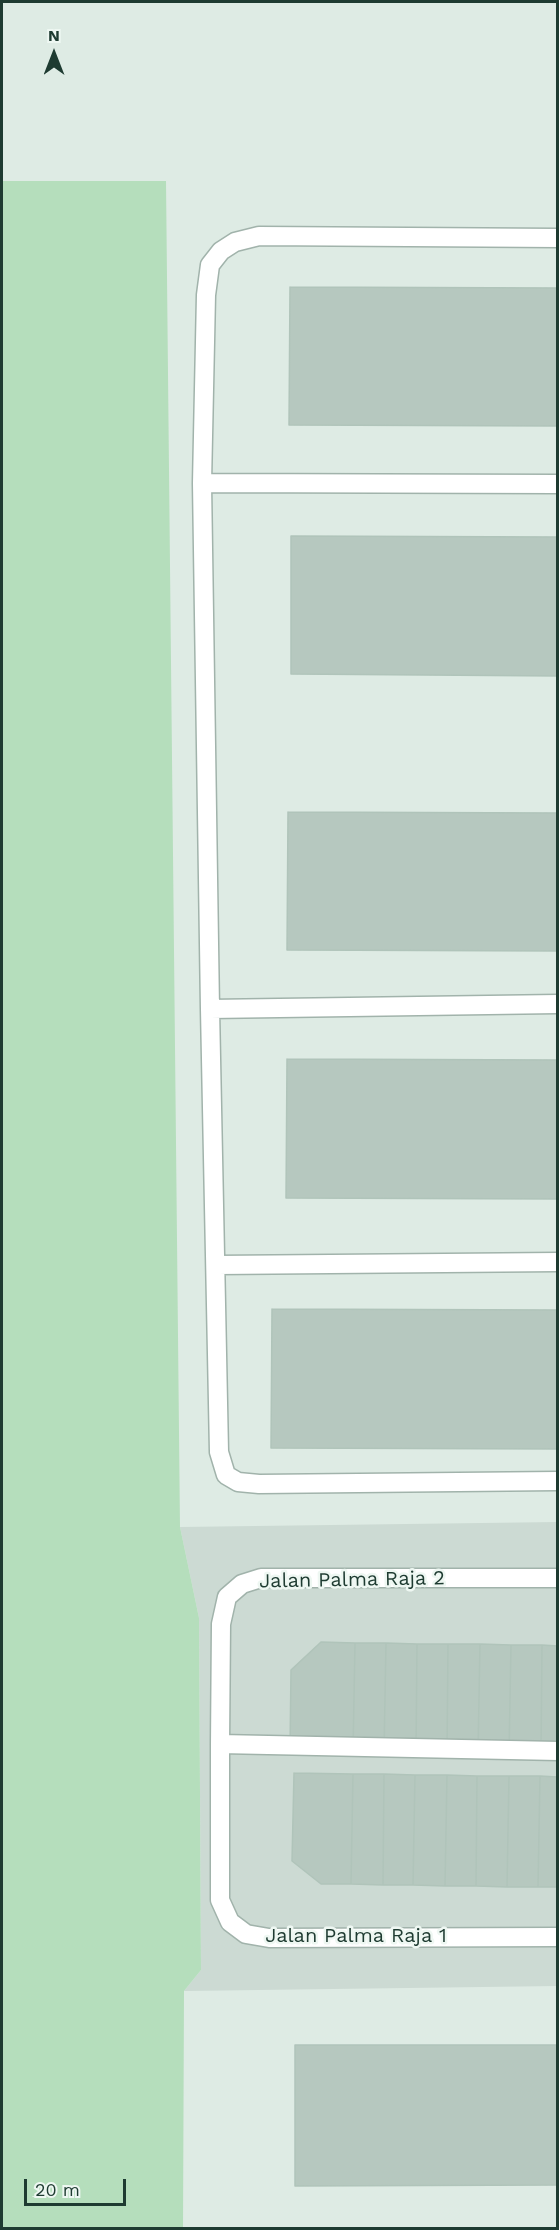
<!DOCTYPE html>
<html>
<head>
<meta charset="utf-8">
<style>
	body { margin:0 }
	#map { position:relative; width:559px; height:2230px; overflow:hidden; background:#deebe4; font-family:"Work Sans",sans-serif }
	canvas { display:block }
	.frame { position:absolute; inset:0; border:3px solid #1e3b31; pointer-events:none }
	.north { position:absolute; left:24px; top:24px; width:60px; height:60px; -webkit-text-stroke:4px #eef7f2; paint-order:stroke; rotate:0deg; font-size:16px; font-weight:700; line-height:24px; text-align:center; color:#1e3b31 }
	.north::after { content:''; display:block; margin:auto; width:21px; height:27px; background:#1e3b31; clip-path:polygon(50% 0,100% 100%,50% 72%,0 100%) }
	.scale { position:absolute; left:24px; top:2179px; width:102px; height:27px; box-sizing:border-box; border:3px solid #1e3b31; border-top:0; padding-left:8px; font-size:18px; line-height:21px; white-space:nowrap; color:#1e3b31; -webkit-text-stroke:4px #eef7f2; paint-order:stroke }
</style>
</head>
<body>
<div id="map">
<canvas width="559" height="2230"></canvas>
<div class="frame"></div>
<div class="north">N</div>
<div class="scale">20 m</div>
</div>
<script>
const g = document.querySelector('canvas').getContext('2d');
g.lineJoin = 'round';
function fill(path, color) { g.fillStyle = color; g.fill(path, 'evenodd'); }
const toPath = rows => new Path2D(rows.map(r => 'M' + r).join(''));
function stroke(path, color, width, dash) { g.strokeStyle = color; g.lineWidth = width; g.lineCap = dash ? 'butt' : 'round'; g.setLineDash(dash || []); g.stroke(path); }
function label(font, color, halo, rows, align = 'center') {
  g.font = font + ' "Work Sans",sans-serif'; g.lineWidth = 5; g.setLineDash([]); g.textBaseline = 'middle'; g.strokeStyle = halo; g.fillStyle = color; for (const [text, x, y, turn = 0] of rows) {
    g.save(); g.translate(x, y); g.rotate((+turn || 0) * Math.PI / 180); g.textAlign = isNaN(turn) ? turn : align; if (halo) g.strokeText(text, 0, 0); g.fillText(text, 0, 0); g.restore();
  }
}
fill(toPath([
	[557,1522,557,1986,184,1991,201,1970,199,1618,180,1527]
]), '#ccdad3');
fill(toPath([
	[2,181,166,181,180,1527,199,1618,201,1970,184,1991,183,2228,2,2228]
]), '#b5debc');
const building = toPath([
	[290,287,558,288,558,426,289,425,290,287],
	[291,536,558,537,558,676,291,674,291,536],
	[288,812,558,813,558,951,287,950,288,812],
	[287,1059,558,1060,558,1199,286,1198,287,1059],
	[272,1309,558,1310,558,1449,271,1448,272,1309],
	[321,1642,355,1643,353,1751,290,1750,291,1670,321,1642],
	[355,1643,386,1643,384,1752,353,1751,355,1643],
	[386,1643,417,1644,416,1753,384,1752,386,1643],
	[417,1644,448,1644,447,1753,416,1753,417,1644],
	[448,1644,480,1644,478,1753,447,1753,448,1644],
	[480,1644,511,1645,509,1754,478,1753,480,1644],
	[511,1645,542,1645,541,1754,509,1754,511,1645],
	[542,1645,558,1646,558,1755,541,1754,542,1645],
	[294,1773,353,1774,351,1884,321,1884,292,1861,294,1773],
	[353,1774,384,1774,383,1885,351,1884,353,1774],
	[384,1774,415,1775,413,1885,383,1885,384,1774],
	[415,1775,447,1775,445,1886,413,1885,415,1775],
	[447,1775,477,1776,476,1886,445,1886,447,1775],
	[477,1776,509,1776,507,1887,476,1886,477,1776],
	[509,1776,540,1776,538,1887,507,1887,509,1776],
	[540,1776,558,1777,558,1887,538,1887,540,1776],
	[295,2045,558,2045,558,2185,295,2186,295,2045]
]);
fill(building, '#b6c8bf');
stroke(building, '#b0c4ba', 1.5);
const minor = toPath([
	[558,238,259,236,235,242,221,251,210,265,206,295,202,483,210,1009,219,1452,226,1475,238,1482,259,1484,558,1481],
	[202,483,558,484],
	[210,1009,558,1004],
	[217,1265,558,1262],
	[558,1578,261,1578,242,1584,227,1597,221,1624,220,1744,220,1900,230,1922,246,1934,269,1938,558,1937],
	[220,1744,558,1751]
]);
stroke(minor, '#a1b3ab', 21);
stroke(minor, '#fff', 18);
label('20px', '#1e3b31', '#eef7f2', [
	["Jalan Palma Raja 2",352,1580,-1],
	["Jalan Palma Raja 1",356,1936]
]);
</script>
</body>
</html>
